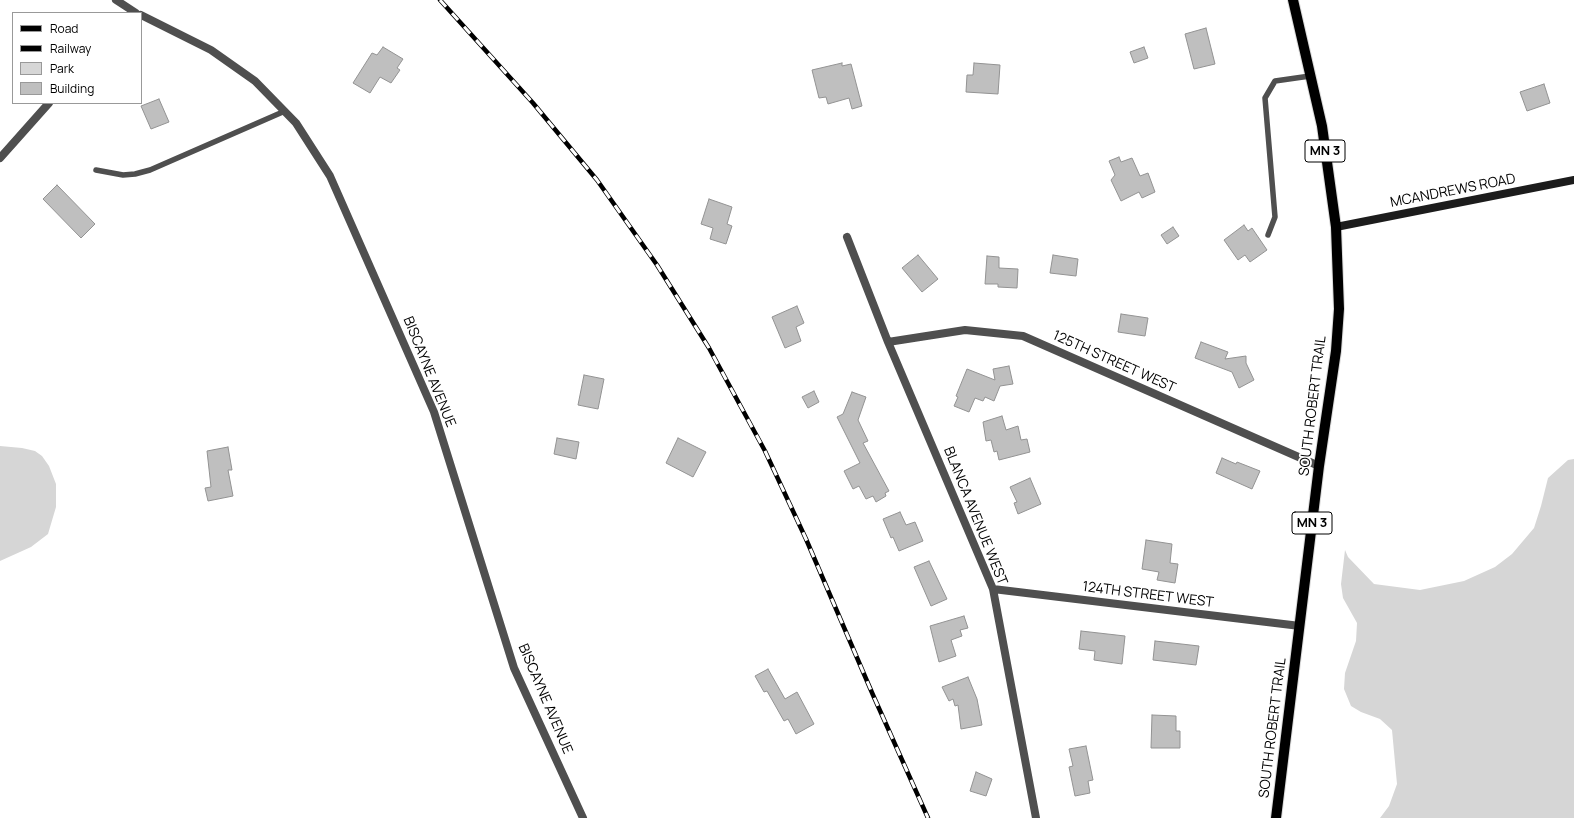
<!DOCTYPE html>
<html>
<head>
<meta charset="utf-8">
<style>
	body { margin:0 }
	#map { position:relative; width:1574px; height:818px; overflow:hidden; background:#fff; font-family:Manrope,sans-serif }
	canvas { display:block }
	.legend { position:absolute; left:12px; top:12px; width:130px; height:92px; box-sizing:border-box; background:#fff; border:1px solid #999; margin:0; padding:5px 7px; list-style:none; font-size:12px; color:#000 }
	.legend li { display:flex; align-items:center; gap:8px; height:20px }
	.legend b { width:20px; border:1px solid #999 }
</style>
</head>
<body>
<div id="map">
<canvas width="1574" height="818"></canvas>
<ul class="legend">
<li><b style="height:5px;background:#000"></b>Road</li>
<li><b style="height:5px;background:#000"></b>Railway</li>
<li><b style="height:11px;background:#d6d6d6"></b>Park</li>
<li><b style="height:11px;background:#bfbfbf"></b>Building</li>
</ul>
</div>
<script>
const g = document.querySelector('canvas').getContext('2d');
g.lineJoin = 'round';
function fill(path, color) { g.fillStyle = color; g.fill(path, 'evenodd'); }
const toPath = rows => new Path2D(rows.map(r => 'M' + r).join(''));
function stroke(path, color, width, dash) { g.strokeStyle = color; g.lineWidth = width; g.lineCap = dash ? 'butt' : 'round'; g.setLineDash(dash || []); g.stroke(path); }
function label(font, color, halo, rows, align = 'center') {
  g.font = font + ' Manrope,sans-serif'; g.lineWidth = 3.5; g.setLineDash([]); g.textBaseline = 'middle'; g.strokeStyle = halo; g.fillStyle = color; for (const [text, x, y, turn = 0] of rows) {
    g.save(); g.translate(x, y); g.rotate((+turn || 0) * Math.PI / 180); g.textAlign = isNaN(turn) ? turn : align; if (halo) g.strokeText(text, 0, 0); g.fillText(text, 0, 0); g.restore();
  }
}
fill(toPath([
	[0,446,22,448,35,451,42,456,49,466,56,484,56,507,48,534,31,547,0,561],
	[1574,459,1574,818,1380,818,1389,806,1397,784,1392,730,1380,719,1361,712,1351,706,1344,689,1345,673,1356,641,1357,623,1343,598,1341,584,1345,550,1348,557,1374,584,1420,590,1464,581,1495,567,1512,554,1534,528,1541,506,1548,478,1568,460]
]), '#d6d6d6');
const building = toPath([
	[1206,28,1215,64,1194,69,1185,34,1206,28],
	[383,47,403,59,397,68,400,70,391,83,380,77,370,93,353,83,372,53,377,55,383,47],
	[1144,47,1148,58,1134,63,1130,52,1144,47],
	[842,63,842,66,851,64,862,106,852,109,849,98,828,104,826,97,819,98,812,70,842,63],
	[974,63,1000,65,998,94,966,92,967,75,973,75,974,63],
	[1544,84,1550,103,1527,111,1520,92,1544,84],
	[159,99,169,122,151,129,141,106,159,99],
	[1119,157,1121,162,1132,158,1140,176,1148,173,1155,192,1142,198,1139,192,1121,201,1111,180,1115,175,1109,161,1119,157],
	[57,185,95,224,81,238,43,199,57,185],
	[709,199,732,207,727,224,732,226,726,244,710,239,713,228,701,224,709,199],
	[1244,225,1248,231,1252,228,1267,250,1250,262,1245,255,1238,260,1224,240,1244,225],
	[1173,227,1179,236,1167,244,1161,235,1173,227],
	[918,255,938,279,922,292,902,268,918,255],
	[1053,255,1078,259,1076,276,1050,273,1053,255],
	[987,256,999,257,999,268,1018,269,1017,288,998,287,998,284,985,284,987,256],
	[797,306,804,323,796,327,801,341,785,348,772,317,797,306],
	[1121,314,1148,318,1145,336,1118,332,1121,314],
	[1201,342,1228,352,1225,359,1246,356,1246,363,1254,380,1239,388,1232,372,1195,358,1201,342],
	[1009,366,1013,384,1000,386,994,401,985,397,983,401,975,398,969,412,954,406,958,397,956,396,967,369,995,380,993,369,1009,366],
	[584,375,604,379,598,409,578,405,584,375],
	[814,391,819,402,808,408,802,397,814,391],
	[852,392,866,397,858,420,868,441,863,443,889,491,885,493,886,496,876,502,873,496,866,499,859,486,853,489,844,471,860,463,837,417,843,414,852,392],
	[1002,416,1006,430,1018,426,1021,440,1027,439,1030,452,999,460,997,451,994,452,991,440,986,441,983,422,1002,416],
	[557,438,579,442,576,459,554,454,557,438],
	[678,438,706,452,693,477,666,463,678,438],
	[228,447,232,470,228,470,233,496,208,501,205,488,211,487,207,451,228,447],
	[1222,458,1236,464,1237,462,1260,471,1252,489,1216,473,1222,458],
	[1030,478,1041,504,1018,514,1014,503,1017,502,1010,487,1030,478],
	[900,512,906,525,915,522,923,541,899,551,893,537,891,538,883,519,900,512],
	[1146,540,1172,544,1170,563,1178,564,1175,583,1157,580,1159,572,1142,569,1146,540],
	[929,561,947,599,931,606,914,567,929,561],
	[964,616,968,628,960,630,962,636,951,640,956,656,939,662,930,626,964,616],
	[1081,631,1125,636,1122,664,1094,660,1095,651,1079,649,1081,631],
	[1155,641,1199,646,1196,665,1153,660,1155,641],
	[768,669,785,699,797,692,814,724,796,734,788,719,784,721,767,691,764,692,755,676,768,669],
	[968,677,977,699,982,725,961,729,958,705,955,706,953,699,949,701,942,687,968,677],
	[1152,715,1176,716,1176,731,1180,731,1180,748,1151,748,1152,715],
	[1086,746,1093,780,1088,781,1090,793,1075,796,1069,767,1073,766,1069,749,1086,746],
	[976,772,992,779,986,796,970,791,976,772]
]);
fill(building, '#bfbfbf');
stroke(building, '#939393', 1);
const primary = toPath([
	[1276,818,1319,466,1336,351,1339,309,1336,227,1322,126,1293,0]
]);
stroke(primary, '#dbdbdb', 12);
stroke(toPath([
	[96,170,123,175,135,174,150,170,285,111],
	[1268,235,1275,217,1265,98,1275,81,1310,76]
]), '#4f4f4f', 5.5);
stroke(toPath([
	[116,0,136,13],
	[141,15,211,50,255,81,296,123,330,176,434,412,514,668,583,818],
	[0,158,49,103],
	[847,237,888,342,993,589,1036,818],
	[888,342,965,330,1023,336,1319,466],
	[993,589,1300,626]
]), '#4f4f4f', 8);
stroke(toPath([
	[1336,227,1574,180]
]), '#1c1c1c', 8);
stroke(primary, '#000', 10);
const rail = toPath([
	[440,0,533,103,597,180,657,265,709,348,765,451,806,539,873,695,928,818]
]);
stroke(rail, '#000', 4.5);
stroke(rail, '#fff', 3, [9]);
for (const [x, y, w] of [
	[1325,151,40],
	[1312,523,40]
]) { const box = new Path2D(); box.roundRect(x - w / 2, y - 11, w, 22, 3); g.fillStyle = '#fff'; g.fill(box); stroke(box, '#000', 1); }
label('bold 13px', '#000', null, [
	["MN 3",1325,151],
	["MN 3",1312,523]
]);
label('14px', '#000', '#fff', [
	["MCANDREWS ROAD",1453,191,-11],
	["125TH STREET WEST",1114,362,24],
	["BISCAYNE AVENUE",429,372,68],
	["SOUTH ROBERT TRAIL",1313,406,-83],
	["BLANCA AVENUE WEST",975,516,68],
	["124TH STREET WEST",1148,595,7],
	["BISCAYNE AVENUE",545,699,67],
	["SOUTH ROBERT TRAIL",1273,728,-83]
]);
</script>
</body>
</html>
